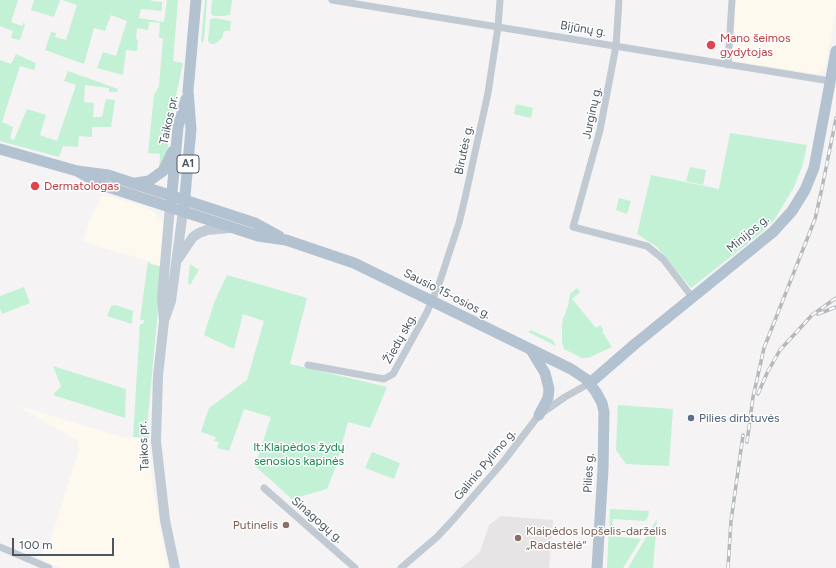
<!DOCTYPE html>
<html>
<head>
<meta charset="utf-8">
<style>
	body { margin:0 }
	#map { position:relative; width:836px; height:568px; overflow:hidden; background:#f5f3f3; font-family:Figtree,sans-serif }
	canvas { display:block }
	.scale { position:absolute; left:12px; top:538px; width:102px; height:18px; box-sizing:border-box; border:2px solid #4a5661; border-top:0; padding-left:5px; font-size:12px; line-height:14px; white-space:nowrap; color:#4a5661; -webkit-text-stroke:3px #fff; paint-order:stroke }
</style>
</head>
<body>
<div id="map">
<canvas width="836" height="568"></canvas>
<div class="scale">100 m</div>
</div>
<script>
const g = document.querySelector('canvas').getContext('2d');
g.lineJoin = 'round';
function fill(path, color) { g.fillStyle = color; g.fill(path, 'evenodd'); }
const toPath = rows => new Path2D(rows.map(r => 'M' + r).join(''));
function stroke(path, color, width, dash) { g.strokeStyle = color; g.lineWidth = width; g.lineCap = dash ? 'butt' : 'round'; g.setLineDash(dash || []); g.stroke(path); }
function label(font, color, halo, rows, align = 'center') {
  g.font = font + ' Figtree,sans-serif'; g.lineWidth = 3; g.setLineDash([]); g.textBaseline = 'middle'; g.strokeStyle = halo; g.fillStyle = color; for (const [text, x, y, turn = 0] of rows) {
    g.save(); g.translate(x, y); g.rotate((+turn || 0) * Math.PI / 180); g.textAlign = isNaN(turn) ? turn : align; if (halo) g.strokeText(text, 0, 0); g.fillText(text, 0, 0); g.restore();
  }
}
fill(toPath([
	[735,0,836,0,836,9,826,66,824,70,816,74,735,61,733,59,732,52],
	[103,194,147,208,154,212,162,221,164,226,162,267,148,261,83,242,92,213,96,208],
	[16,405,122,437,149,438,153,490,168,568,61,568,36,557,48,548,79,449,77,440]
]), '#fdf9ef');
fill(toPath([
	[501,516,553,520,549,568,461,568,480,552,489,525]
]), '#e6e4e5');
fill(toPath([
	[0,0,18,0,11,22,22,26,23,23,25,24,20,40,11,38,13,31,0,26],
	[34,0,60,0,54,17,31,10],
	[62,0,151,0,151,1,162,2,162,11,141,9,139,18,164,22,167,0,178,0,173,61,183,63,170,124,167,158,159,171,160,154,148,153,154,95,159,86,163,38,159,38,160,23,149,22,148,30,137,28,136,39,138,40,137,51,126,50,123,75,97,68,103,52,116,56,127,21,111,15,105,31,94,28,84,64,45,50,51,32,56,33,55,37,66,40,77,5],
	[205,0,207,0,204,40,202,43,201,40],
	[212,0,232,0,230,15,223,16,213,16,211,14],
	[213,18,231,21,230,31,224,31,222,38,215,44,211,44,208,41,210,20],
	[16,54,36,63,34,70,20,66,2,122,13,127,10,138,14,140,27,109,46,115,40,135,57,141,76,85,64,81,68,71,118,89,117,92,109,92,109,88,85,85,84,102,94,103,93,117,102,117,106,99,115,100,111,127,92,127,92,137,79,136,78,147,63,146,59,157,0,141,0,60,11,64],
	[516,104,533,108,531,118,514,114],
	[730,133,807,145,803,164,794,187,774,220,761,233,691,288,657,247,637,234,651,175,719,189],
	[690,167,706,170,703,185,686,181],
	[619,198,631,201,627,214,616,210],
	[148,261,151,264,162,267,148,417,149,438,133,437,140,324,143,324,144,320,140,320],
	[190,264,199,270,190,285,188,283],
	[227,275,307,298,290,364,387,387,370,428,348,422,335,469,327,489,292,499,255,466,271,417,244,409,229,451,217,448,219,442,214,441,216,437,201,432,209,408,247,380,264,321,243,314,234,349,204,335,214,303],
	[24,287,30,303,2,314,0,308,0,296],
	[577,288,580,292,572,299,596,328,600,325,603,329,603,333,612,347,588,358,582,358,564,349,562,342,562,326,563,319,568,306,570,294],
	[116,305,133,311,132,324,107,316,111,306],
	[531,330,553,340,556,346,528,332],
	[53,366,126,389,125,418,53,395,61,386],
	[618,405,673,409,669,466,626,464,616,450],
	[372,452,400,463,394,479,365,468],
	[610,509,649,511,648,517,645,521,613,519,612,536,641,539,623,568,607,568],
	[657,519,653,568,628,568]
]), '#c3f1d5');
stroke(toPath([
	[332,0,830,81],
	[619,0,616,46,600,130,573,227,647,246,663,259,692,297],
	[728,65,732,0],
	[308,365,384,379,393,374,427,312,438,287,459,223,465,198,488,93,498,27,500,0],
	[264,488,355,568],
	[0,547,49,568],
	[401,568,437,537,452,521,503,462,539,415,565,397,590,383]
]), '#c1cad2', 7);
stroke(toPath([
	[170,207,162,298,164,321,158,376,156,441,165,520,175,568],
	[178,259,193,237,199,233,207,230,230,228],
	[165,318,171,301,183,211]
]), '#c1cbd6', 10);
stroke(toPath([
	[0,149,77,171,108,175,255,223,279,236],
	[77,171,102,185,258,236,286,240,354,263,571,369,586,379,596,392,602,403,604,412,603,469,597,568],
	[136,183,149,181,163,171,173,151],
	[171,203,178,127,186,99],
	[184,207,191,129,188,91,196,0],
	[531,350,545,373,549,389,548,398,539,415],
	[590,383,635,344,773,232,792,211,805,190,814,168,836,51]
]), '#b3c2d1', 11);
const rail = toPath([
	[818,314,836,307],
	[758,394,767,373,780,350,812,315,836,298],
	[747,442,753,397,764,348,815,219,822,188,836,118],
	[728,568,731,521,743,435]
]);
stroke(rail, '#b5b8bd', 3.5);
stroke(rail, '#fff', 2, [6]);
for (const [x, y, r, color] of [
	[711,45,5,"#e0444e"],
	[35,186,5,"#e0444e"],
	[691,418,4,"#5c6f8a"],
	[286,525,4,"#8d6e63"],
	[518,538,4,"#8d6e63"]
]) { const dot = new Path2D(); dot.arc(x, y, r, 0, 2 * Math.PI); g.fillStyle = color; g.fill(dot); stroke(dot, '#fff', 1.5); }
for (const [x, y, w] of [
	[188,164,22]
]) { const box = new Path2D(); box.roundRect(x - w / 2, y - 9, w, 18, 3); g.fillStyle = '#fff'; g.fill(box); stroke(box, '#4a5661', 1); }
label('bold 11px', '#4a5661', null, [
	["A1",188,164]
]);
label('12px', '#4a5661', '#fff', [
	["Bijūnų g.",583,29,9],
	["Jurginų g.",592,113,-78],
	["Taikos pr.",169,120,-78],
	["Birutės g.",464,150,-78],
	["Minijos g.",748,234,-40],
	["Sausio 15-osios g.",447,294,27],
	["Žiedų skg.",400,339,-61],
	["Taikos pr.",144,446,-93],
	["Galinio Pylimo g.",485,465,-50],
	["Pilies g.",589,473,-87],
	["Sinagogų g.",317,520,41]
]);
label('12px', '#be3a42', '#fff', [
	["Mano šeimos",720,38],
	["gydytojas",720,52],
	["Dermatologas",44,186]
], 'left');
label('12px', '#4e5e75', '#fff', [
	["Pilies dirbtuvės",699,418]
], 'left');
label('12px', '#17864f', '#fff', [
	["lt:Klaipėdos žydų",299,447],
	["senosios kapinės",299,461]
]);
label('12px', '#785e54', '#fff', [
	["Putinelis",278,525],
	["Klaipėdos lopšelis-darželis",526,531,"left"],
	["„Radastėlė“",526,545,"left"]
], 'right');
</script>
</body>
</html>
